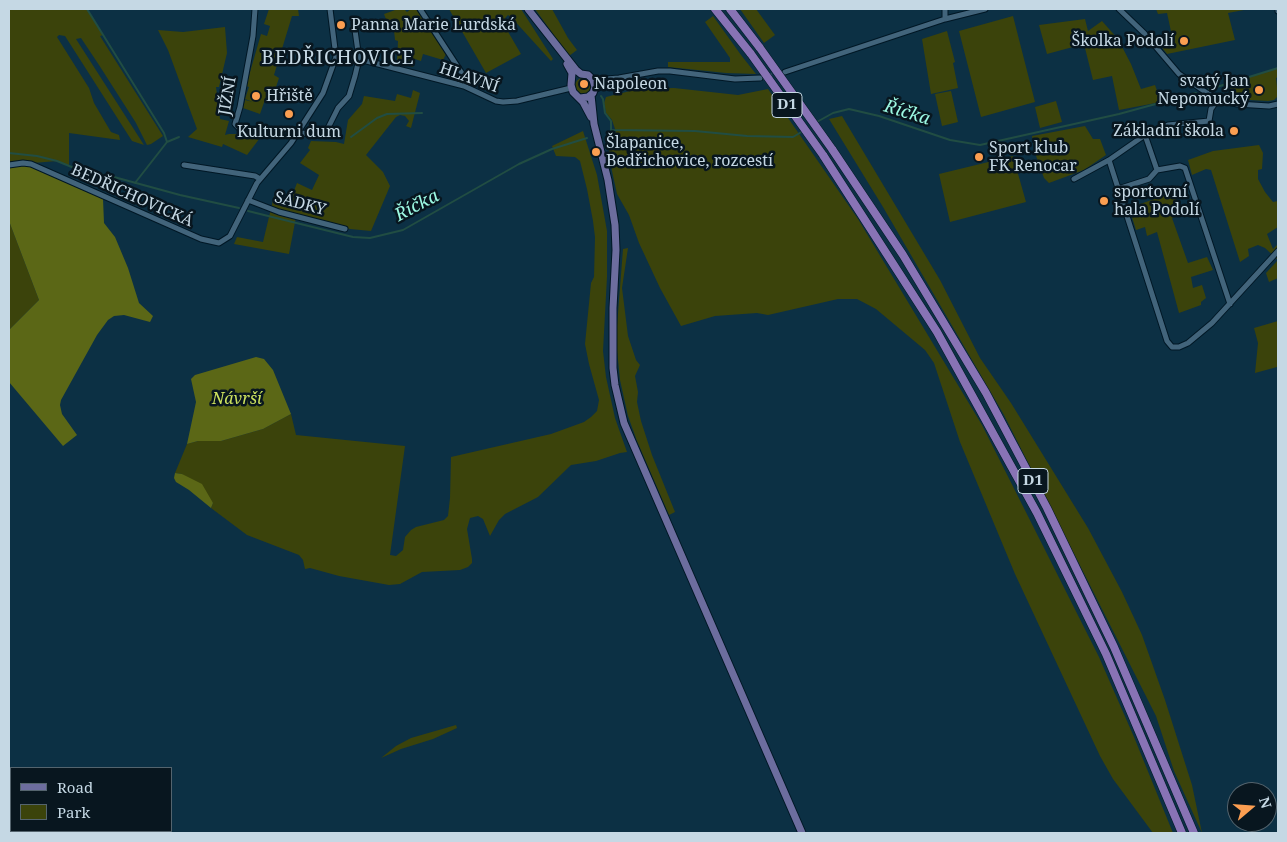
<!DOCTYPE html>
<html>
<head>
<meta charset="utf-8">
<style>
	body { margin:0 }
	#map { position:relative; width:1287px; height:842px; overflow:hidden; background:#0c3044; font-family:"Noto Serif",serif }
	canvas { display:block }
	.frame { position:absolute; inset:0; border:10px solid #c5d8e4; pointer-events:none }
	.legend { position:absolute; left:10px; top:767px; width:162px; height:65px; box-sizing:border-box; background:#08161f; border:1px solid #54646e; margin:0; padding:6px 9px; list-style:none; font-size:15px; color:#c5d8e4 }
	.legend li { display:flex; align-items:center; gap:10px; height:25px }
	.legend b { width:25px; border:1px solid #54646e }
	.north { position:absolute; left:1227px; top:782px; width:50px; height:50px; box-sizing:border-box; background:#08161f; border:1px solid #54646e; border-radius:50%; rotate:72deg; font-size:14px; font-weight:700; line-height:20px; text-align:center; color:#c5d8e4 }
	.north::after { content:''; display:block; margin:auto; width:18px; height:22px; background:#fb9e51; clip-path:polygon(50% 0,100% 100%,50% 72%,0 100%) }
</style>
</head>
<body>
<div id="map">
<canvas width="1287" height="842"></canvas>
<div class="frame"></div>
<ul class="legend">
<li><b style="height:6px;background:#6c6d9e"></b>Road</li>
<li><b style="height:14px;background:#3b430b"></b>Park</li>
</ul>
<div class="north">N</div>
</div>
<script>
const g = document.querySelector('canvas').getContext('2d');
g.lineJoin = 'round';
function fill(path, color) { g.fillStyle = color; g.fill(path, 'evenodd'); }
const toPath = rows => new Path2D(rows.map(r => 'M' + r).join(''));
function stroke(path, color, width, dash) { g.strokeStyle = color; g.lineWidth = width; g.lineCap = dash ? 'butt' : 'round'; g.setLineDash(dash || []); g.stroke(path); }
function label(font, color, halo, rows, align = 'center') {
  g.font = font + ' "Noto Serif",serif'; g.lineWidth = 5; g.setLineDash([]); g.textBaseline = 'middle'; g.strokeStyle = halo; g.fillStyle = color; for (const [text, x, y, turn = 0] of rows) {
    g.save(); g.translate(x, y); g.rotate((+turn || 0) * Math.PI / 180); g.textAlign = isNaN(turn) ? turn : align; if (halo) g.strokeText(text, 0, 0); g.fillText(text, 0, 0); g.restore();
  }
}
fill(toPath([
	[9,9,87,9,103,35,100,36,163,136,151,144,147,145,136,123,99,65,81,38,76,39,144,145,132,141,65,36,59,35,57,37,89,88,94,103,111,132,119,135,120,140,69,133,69,166,57,161,9,165],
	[269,9,298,9,299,16,292,16,274,75,279,78,273,96,267,94,260,114,243,108,245,100,253,102,245,99,249,87,246,86,261,34,267,36,270,26,264,24],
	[398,9,404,9,407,12,411,9,416,9,446,54,443,60,423,54,421,61,415,59,413,67,397,62,398,41,395,40,393,21,387,22,384,14],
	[449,9,521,9,553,59,551,61,511,17,508,15,505,18,507,20,507,30,521,54,486,73],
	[535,9,552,9,568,38,577,50,569,56],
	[740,9,756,9,775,35,764,43],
	[1156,9,1243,9,1244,10,1228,13,1235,40,1167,54,1156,40,1172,36,1167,13,1158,14],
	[713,16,741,55,756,74,726,73,668,67,668,62,730,62,730,58,705,22],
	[1013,16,1035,102,981,117,959,31],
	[1085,19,1088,31,1102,21,1118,39,1131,64,1141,89,1155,85,1161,102,1119,110,1112,76,1093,80,1084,44,1047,54,1039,25],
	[225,27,227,53,219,87,216,87,220,119,229,121,225,135,229,134,263,134,247,155,223,144,222,147,188,137,197,129,168,50,158,30,183,32],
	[947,31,955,62,953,63,958,88,931,94,922,39],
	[1278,68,1278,77,1276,78,1278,96,1274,100,1268,101,1233,99,1229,83],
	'575 86a8 8 0 1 1 16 0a8 8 0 1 1-16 0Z',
	[674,88,738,95,768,89,858,219,982,425,1099,657,1134,737,1173,833,1153,833,1113,779,1100,756,1015,574,960,442,934,363,925,350,876,309,857,299,838,299,768,315,757,313,715,316,681,326,660,288,639,243,629,215,617,194,610,162,609,148,612,147,610,142,610,135,616,132,612,120,606,113,604,103,606,97,638,89],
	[413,90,420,93,411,128,406,126,409,121,405,116,400,115,396,117,366,155,383,172,390,186,371,231,350,229,296,217,289,254,234,244,237,237,263,242,274,196,290,201,297,183,312,190,319,175,300,163,310,150,308,148,311,141,336,142,344,144,348,120,362,104,364,96,395,101,397,94,411,98],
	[951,91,958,122,942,126,935,94],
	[1056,101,1062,122,1040,128,1035,107],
	[842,116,940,280,980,358,1011,403,1088,528,1122,592,1142,635,1165,700,1192,785,1202,833,1174,771,1156,716,1004,415,883,207,829,119],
	[1085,126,1093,139,1100,139,1106,155,1084,170,1049,183,1044,178,1035,153,1032,136],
	[583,131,597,175,607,231,607,277,603,351,606,377,615,418,627,452,620,453,596,461,571,465,538,497,505,514,499,520,490,536,483,519,478,516,470,518,467,529,472,559,472,563,468,567,460,570,422,572,400,584,389,585,339,576,310,568,305,569,303,560,299,555,247,535,211,508,213,503,182,474,175,473,187,444,198,441,221,441,263,429,291,414,296,435,405,446,390,555,396,556,403,550,405,537,411,530,416,527,444,520,448,516,450,498,451,457,551,434,584,422,591,417,597,411,599,400,589,364,585,344,591,283,594,277,595,237,593,221,587,189,580,161,575,157,556,156,552,146],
	[1259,145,1263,153,1262,169,1258,170,1258,179,1265,192,1273,202,1278,201,1278,227,1267,234,1273,249,1278,244,1278,278,1269,282,1266,273,1278,260,1265,248,1258,245,1248,249,1249,256,1240,262,1211,170,1206,169,1192,175,1188,160,1213,151],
	[1013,156,1026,202,950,222,939,174],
	[1174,192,1182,215,1172,218,1188,263,1207,257,1213,270,1191,277,1193,288,1202,285,1206,298,1201,302,1201,305,1179,313,1157,232,1147,236,1145,227,1136,230,1129,208],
	[9,221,39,300,9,330],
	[628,248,622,288,628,336,636,360,640,365,635,376,638,392,637,402,641,421,652,455,675,512,669,515,637,441,628,416,620,380,617,350,617,326,623,249],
	[1278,321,1278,371,1277,367,1255,373,1258,343,1254,328],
	[456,725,457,728,433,739,401,749,381,758,396,746,411,738]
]), '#3b430b');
fill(toPath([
	[24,165,33,168,103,199,104,223,115,237,128,268,139,303,153,316,150,322,124,315,114,316,108,320,97,335,61,400,60,405,62,414,77,435,63,446,9,382,9,330,39,300,9,221,9,168],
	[256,357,264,359,273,370,291,414,263,429,221,441,198,441,187,444,196,402,191,379,195,375],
	[175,473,182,474,202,484,213,503,211,508,189,490,176,482,174,478]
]), '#5b6716');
stroke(toPath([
	[87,9,164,133,167,142],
	[1207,90,1278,68],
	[601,96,603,99,605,113,611,121,611,130,695,131,747,136,793,137,803,131],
	[815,123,833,113,849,109,879,116,950,140,980,145,1119,114,1196,93],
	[351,137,377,118,387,114,422,113],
	[9,153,37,156,57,161,79,170,114,177,180,195,239,208],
	[135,183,167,142,179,137],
	[248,211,353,237,370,238,403,230,519,164,552,149,587,138]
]), '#214d43', 2);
stroke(toPath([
	[760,78,785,72]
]), '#28495c', 5, [5, 2.5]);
const minor = toPath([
	[255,9,253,36,240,107,235,124,241,130,286,130,297,133,325,134,338,108,349,96,355,76,359,59,354,23],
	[330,9,336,57],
	[420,9,463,75,464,86],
	[1119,9,1144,33,1179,74,1207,93,1218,99,1237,104,1269,106,1278,104],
	[1278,9,1278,11],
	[945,19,945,9],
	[785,72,945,19,985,9],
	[593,80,619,78,658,71,670,71,735,79,760,78],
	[594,90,614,80],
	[1218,99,1211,109,1209,121,1168,125,1145,135,1109,160,1167,341,1172,347,1179,347,1188,343,1212,323,1278,251],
	[1145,135,1157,170],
	[9,165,23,163,31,164,201,239,219,243,230,236,257,183,291,143,323,93,336,57,351,57,464,86,496,101,503,102,517,101,571,88],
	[184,165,255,176,260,179],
	[1074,179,1109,160],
	[1118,189,1149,179,1157,170,1180,166,1185,168,1230,304],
	[248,200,279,212,345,229]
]);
const major = toPath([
	[528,9,576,70,581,74,588,75,593,80,595,87,593,93,588,97,580,98],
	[567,64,572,73,571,85,573,92,583,102,591,117],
	[591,95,594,124,608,180,615,225,616,250,613,308,613,368,615,385,624,423,802,833]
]);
const highway = toPath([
	[715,9,751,54],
	[730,9,760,48],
	[832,149,903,255,986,393,1047,508,1114,647,1194,833],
	[823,155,937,332,1037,513,1106,654,1182,833]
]);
stroke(minor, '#001725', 7);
stroke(major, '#001725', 9);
stroke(highway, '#001725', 9);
stroke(minor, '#42647b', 5);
stroke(major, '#6c6d9e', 7);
stroke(highway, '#8873b5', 8);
const highwayBridge = toPath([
	[760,48,832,149],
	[751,54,823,155]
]);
stroke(highwayBridge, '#001725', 9, []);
stroke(highwayBridge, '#8873b5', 8);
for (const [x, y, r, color] of [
	[341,25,5,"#fb9e51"],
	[1184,41,5,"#fb9e51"],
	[584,84,5,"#fb9e51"],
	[1259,90,5,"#fb9e51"],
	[256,96,5,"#fb9e51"],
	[289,114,5,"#fb9e51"],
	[1234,131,5,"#fb9e51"],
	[596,152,5,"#fb9e51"],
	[979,157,5,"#fb9e51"],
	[1104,201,5,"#fb9e51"]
]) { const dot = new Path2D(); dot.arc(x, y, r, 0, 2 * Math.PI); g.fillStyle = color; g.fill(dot); stroke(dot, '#08161f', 2); }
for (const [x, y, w] of [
	[787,105,30],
	[1033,481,30]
]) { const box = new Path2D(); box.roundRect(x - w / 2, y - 12.5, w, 25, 4); g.fillStyle = '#08161f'; g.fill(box); stroke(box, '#c5d8e4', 1); }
label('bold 15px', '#c5d8e4', null, [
	["D1",787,105],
	["D1",1033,481]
]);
label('16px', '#c5d8e4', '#08161f', [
	["Panna Marie Lurdská",351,25],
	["Školka Podolí",1174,41,"right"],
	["svatý Jan",1249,81,"right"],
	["Nepomucký",1249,99,"right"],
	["Napoleon",594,84],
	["Hřiště",266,96],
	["Základní škola",1224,131,"right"],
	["Kulturni dum",289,132,"center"],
	["Šlapanice,",606,143],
	["Bedřichovice, rozcestí",606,161],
	["Sport klub",989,148],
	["FK Renocar",989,166],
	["sportovní",1114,192],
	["hala Podolí",1114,210]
], 'left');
label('16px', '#c5d8e4', '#08161f', [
	["HLAVNÍ",469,78,19],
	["JIŽNÍ",228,96,-80],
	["BEDŘICHOVICKÁ",132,196,24],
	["SÁDKY",300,204,15]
]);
label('italic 16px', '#cde35f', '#08161f', [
	["Návrší",237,399]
]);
label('italic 18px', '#9cf9e3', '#08161f', [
	["Říčka",907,113,17],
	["Říčka",417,206,-28]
]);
g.letterSpacing = '1px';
label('19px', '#c5d8e4', '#08161f', [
	["BEDŘICHOVICE",338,59]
]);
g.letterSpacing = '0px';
</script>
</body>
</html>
